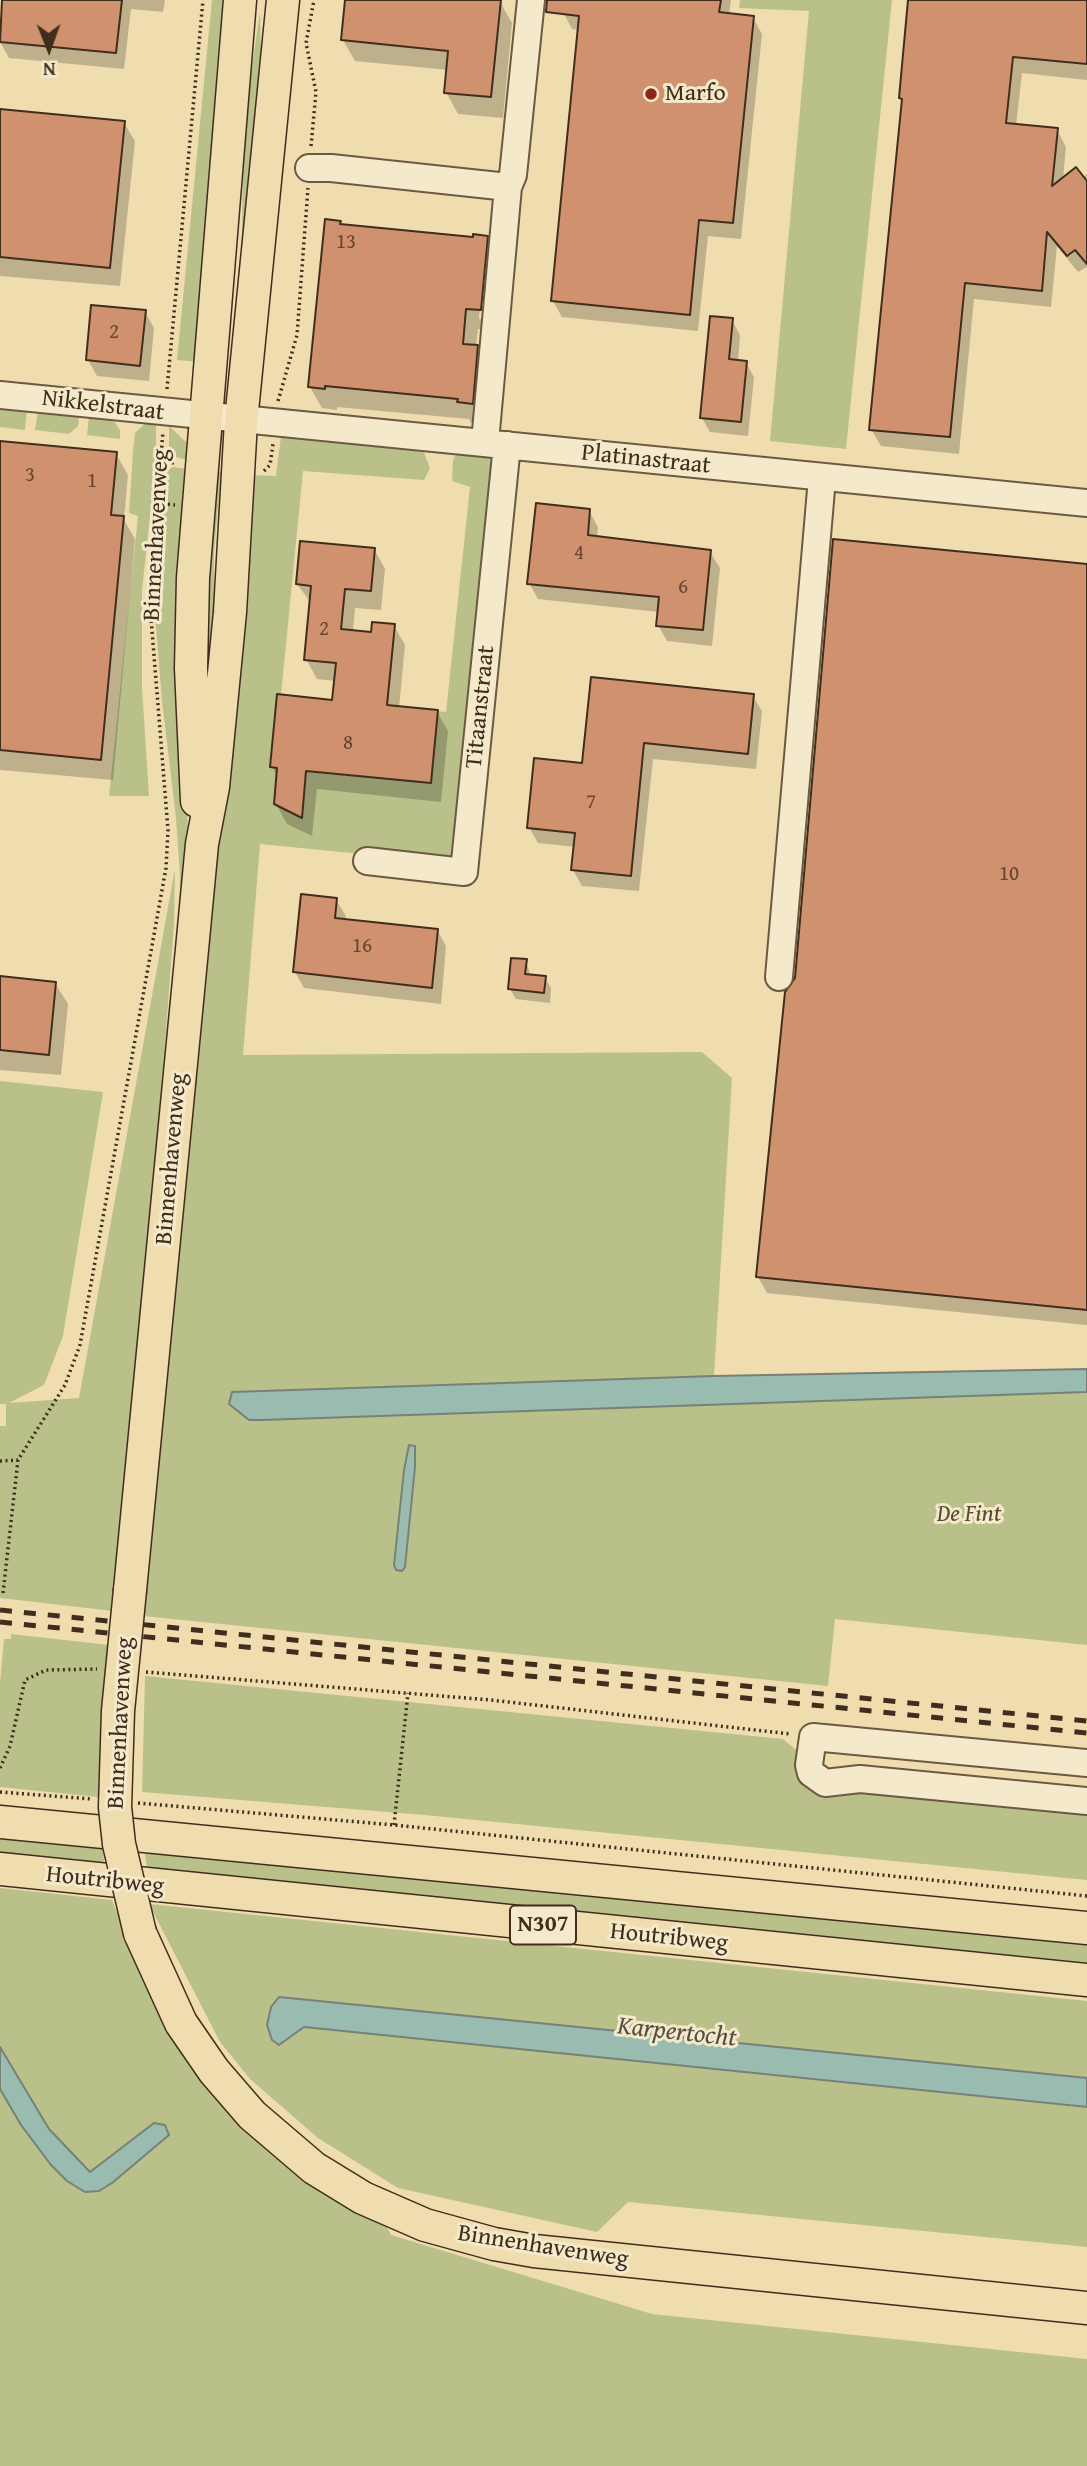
<!DOCTYPE html>
<html>
<head>
<meta charset="utf-8">
<style>
	body { margin:0 }
	#map { position:relative; width:1087px; height:2466px; overflow:hidden; background:#efddaf; font-family:"Gentium Book Plus",serif }
	canvas { display:block }
	.north { position:absolute; left:14px; top:14px; width:70px; height:70px; -webkit-text-stroke:5px #f5e9cb; paint-order:stroke; rotate:179deg; font-size:19px; font-weight:700; line-height:28px; text-align:center; color:#412d1d }
	.north::after { content:''; display:block; margin:auto; width:24px; height:32px; background:#412d1d; clip-path:polygon(50% 0,100% 100%,50% 72%,0 100%) }
</style>
</head>
<body>
<div id="map">
<canvas width="1087" height="2466"></canvas>
<div class="north">N</div>
</div>
<script>
const g = document.querySelector('canvas').getContext('2d');
g.lineJoin = 'round';
function fill(path, color) { g.fillStyle = color; g.fill(path, 'evenodd'); }
const toPath = rows => new Path2D(rows.map(r => 'M' + r).join(''));
function stroke(path, color, width, dash) { g.strokeStyle = color; g.lineWidth = width; g.lineCap = dash ? 'butt' : 'round'; g.setLineDash(dash || []); g.stroke(path); }
function label(font, color, halo, rows, align = 'center') {
  g.font = font + ' "Gentium Book Plus",serif'; g.lineWidth = 6; g.setLineDash([]); g.textBaseline = 'middle'; g.strokeStyle = halo; g.fillStyle = color; for (const [text, x, y, turn = 0] of rows) {
    g.save(); g.translate(x, y); g.rotate((+turn || 0) * Math.PI / 180); g.textAlign = isNaN(turn) ? turn : align; if (halo) g.strokeText(text, 0, 0); g.fillText(text, 0, 0); g.restore();
  }
}
fill(toPath([
	[212,0,233,0,201,362,177,360],
	[740,0,892,0,846,449,770,441,809,11,739,8],
	[260,12,262,102,241,279,243,172,249,87],
	[0,408,27,410,25,430,0,427],
	[38,411,79,415,78,426,69,434,35,430],
	[89,415,112,418,120,430,120,439,87,435],
	[147,422,156,423,156,462,142,590,142,688,149,796,109,796,138,516,129,513,133,451,135,433],
	[169,426,188,444,189,461,169,455],
	[281,436,423,450,430,468,424,480,303,471,281,695,446,712,470,487,452,481,453,461,456,453,499,456,457,859,361,854,260,844,243,1055,702,1052,732,1078,714,1376,232,1392,229,1405,249,1419,262,1420,1087,1392,1087,1645,835,1619,828,1686,143,1616,245,475,276,476],
	[173,467,188,469,182,546,188,845,179,951,180,875,176,818,162,701,154,602,165,471],
	[209,471,221,472,214,553,214,671,198,730],
	[175,869,174,924,139,1391,113,1611,0,1598,0,1426,6,1426,6,1404,0,1404,0,1081,103,1092,63,1336,44,1385,9,1403,79,1398],
	[11,1634,109,1645,100,1744,98,1797,0,1787,0,1683,4,1639,11,1639],
	[145,1676,783,1739,796,1750,801,1769,1087,1805,1087,1880,425,1815,142,1792],
	[0,1834,102,1844,105,1869,0,1857],
	[144,1849,335,1871,1087,1945,1087,1968,148,1873],
	[0,1888,112,1900,146,1986,170,2027,385,2223,391,2235,652,2314,1087,2359,1087,2466,0,2466,0,2089,21,2125,85,2192,154,2124,91,2172,49,2129,0,2047],
	[149,1904,1087,2001,1087,2078,279,1997,279,2045,304,2027,1087,2108,1087,2247,628,2202,597,2232,398,2188,318,2138,250,2079,220,2042]
]), '#bac08a');
const water = toPath([
	[1087,1369,1087,1392,262,1420,249,1420,229,1404,232,1392,714,1376,1087,1369],
	[409,1445,415,1446,415,1467,405,1567,402,1571,396,1570,394,1565,404,1470,409,1445],
	[279,1997,1087,2078,1087,2107,304,2027,279,2045,272,2040,267,2025,271,2007,279,1997],
	[0,2047,49,2129,90,2172,154,2123,165,2125,169,2135,112,2183,99,2191,85,2192,67,2181,51,2165,21,2125,0,2089,0,2047]
]);
fill(water, '#9abbaf');
stroke(water, '#768275', 2);
fill(toPath([
	[4,0,165,0,163,12,131,9,124,69,9,58,0,42],
	[347,0,500,2,512,23,503,118,458,114,446,92,448,70,355,61,343,40],
	[579,0,731,0,729,15,753,18,762,34,741,239,708,236,698,331,562,317,553,301,579,30,572,29,563,12],
	[910,0,1087,0,1087,80,1022,73,1016,126,1057,130,1066,147,1063,179,1082,178,1087,174,1087,267,1078,272,1057,246,1051,307,974,299,959,454,881,446,871,429,903,103,901,98],
	[0,111,124,123,135,141,120,286,0,276],
	[339,223,342,226,475,239,487,237,499,259,493,331,478,329,476,346,489,368,484,424,471,423,469,419,337,407,337,410,322,408,310,387],
	[484,258,488,258,482,319,479,319],
	[145,312,154,328,149,381,97,376,88,360],
	[732,320,740,335,738,362,746,363,754,377,748,436,710,432,702,418],
	[0,443,116,454,128,475,124,520,135,539,113,780,0,770],
	[589,511,598,527,597,538,710,552,720,568,712,646,667,641,658,625,659,612,538,599,529,583],
	[374,549,385,569,381,610,355,608,353,632,372,634,394,626,405,645,399,708,437,712,448,731,441,802,317,789,312,836,287,824,276,804,278,778,272,767,333,702,336,681,317,679,306,659,311,603,297,584],
	[1087,566,1087,1325,767,1293,758,1277],
	[752,695,762,711,756,769,653,759,639,891,582,886,573,870,576,847,538,843,529,827,584,765],
	[336,900,346,916,345,921,437,930,446,946,441,1004,304,988,295,972],
	[526,961,531,977,545,978,551,988,550,1003,516,999,510,989],
	[0,978,55,983,68,1004,61,1075,0,1070]
]), '#0003');
const building = toPath([
	[2,0,122,0,116,53,0,42,2,0],
	[345,0,501,0,491,97,444,93,448,51,341,40,345,0],
	[547,0,721,0,719,12,754,16,733,223,699,220,690,315,551,301,579,16,546,12,547,0],
	[908,0,1087,0,1087,64,1013,57,1006,123,1058,128,1052,186,1076,167,1087,181,1087,264,1075,250,1067,256,1047,232,1042,291,965,283,950,437,869,430,902,99,899,98,908,0],
	[0,109,125,121,110,268,0,257,0,109],
	[325,219,341,221,340,224,473,237,473,234,488,236,481,310,466,309,463,344,478,345,473,404,457,402,458,399,325,386,325,389,308,387,325,219],
	[91,305,146,310,140,366,86,360,91,305],
	[710,316,733,318,729,359,747,361,741,422,700,418,710,316],
	[0,441,117,452,111,515,124,516,101,760,0,750,0,441],
	[536,503,590,509,588,535,711,550,703,630,656,626,659,597,527,584,536,503],
	[833,539,1087,564,1087,1310,756,1277,785,992,795,978,833,539],
	[300,541,375,548,371,591,345,589,341,629,371,632,372,622,395,624,387,705,438,710,431,783,306,771,302,818,274,804,277,768,270,767,277,694,332,700,336,663,304,660,311,586,296,584,300,541],
	[591,677,754,694,748,754,644,743,631,876,571,870,575,833,527,828,534,758,582,763,591,677],
	[301,894,337,898,335,918,438,929,432,988,293,972,301,894],
	[511,958,527,959,525,974,546,976,544,993,508,989,511,958],
	[0,976,56,982,49,1055,0,1050,0,976]
]);
fill(building, '#d0926e');
stroke(building, '#412d1d', 2);
const minor = toPath([
	[309,168,331,168,508,187,485,442],
	[508,187,513,175,531,0],
	[0,395,1087,503],
	[367,861,464,872,507,445],
	[779,977,822,478],
	[1087,1763,813,1737,809,1765,811,1773,825,1783,860,1779,1087,1801]
]);
const major = toPath([
	[197,801,191,668,193,578,240,0],
	[130,1590,193,939,202,844,213,787,230,612,241,421,283,0],
	[0,1822,1087,1928],
	[0,1869,1087,1980],
	[140,1933,181,2023,214,2071,252,2115,314,2168,363,2198,425,2225,494,2244,534,2251,1087,2308]
]);
stroke(minor, '#6c5942', 30);
stroke(major, '#412d1d', 35);
stroke(toPath([
	[311,146,316,92,306,43,314,0],
	[167,389,203,0],
	[278,401,297,335,308,188],
	[161,462,176,463],
	[264,471,270,465,273,444],
	[157,503,175,505],
	[0,1461,18,1460],
	[3,1593,18,1460,65,1385,80,1345,166,868,168,830,149,593,163,432],
	[146,1672,491,1700,790,1734],
	[0,1768,10,1746,25,1680,46,1670,97,1669],
	[0,1792,92,1799],
	[138,1803,394,1825,1087,1896],
	[394,1825,408,1693]
]), '#412d1d', 3.5, [2, 3.5]);
stroke(minor, '#f5e9cb', 26);
stroke(major, '#efddaf', 32);
stroke(toPath([
	[0,1610,1087,1721],
	[0,1622,1087,1733]
]), '#412d1d', 5, [12, 12]);
const majorBridge = toPath([
	[130,1590,118,1711,115,1807,119,1844,140,1933]
]);
stroke(majorBridge, '#412d1d', 35, []);
stroke(majorBridge, '#efddaf', 32);
for (const [x, y, r, color] of [
	[651,94,7,"#8f2418"]
]) { const dot = new Path2D(); dot.arc(x, y, r, 0, 2 * Math.PI); g.fillStyle = color; g.fill(dot); stroke(dot, '#f5e9cb', 2.5); }
label('21px', '#654631', null, [
	["13",346,243],
	["2",114,333],
	["3",30,476],
	["1",92,482],
	["4",579,554],
	["6",683,588],
	["2",324,630],
	["8",348,744],
	["7",591,803],
	["10",1009,875],
	["16",362,947]
]);
for (const [x, y, w] of [
	[543,1925,66]
]) { const box = new Path2D(); box.roundRect(x - w / 2, y - 19.5, w, 39, 5); g.fillStyle = '#f5e9cb'; g.fill(box); stroke(box, '#412d1d', 2); }
label('bold 23px', '#412d1d', null, [
	["N307",543,1925]
]);
label('24px', '#412d1d', '#f5e9cb', [
	["Marfo",665,94]
], 'left');
label('24px', '#412d1d', '#f5e9cb', [
	["Nikkelstraat",103,406,7],
	["Platinastraat",646,460,6],
	["Binnenhavenweg",157,535,-87],
	["Titaanstraat",481,707,-84],
	["Binnenhavenweg",172,1159,-85],
	["Binnenhavenweg",121,1723,-87],
	["Houtribweg",105,1881,6],
	["Houtribweg",669,1938,6],
	["Binnenhavenweg",543,2247,9]
]);
label('italic 24px', '#594a33', '#f5e9cb', [
	["De Fint",969,1515]
]);
label('italic 26px', '#575042', '#f5e9cb', [
	["Karpertocht",677,2033,6]
]);
</script>
</body>
</html>
